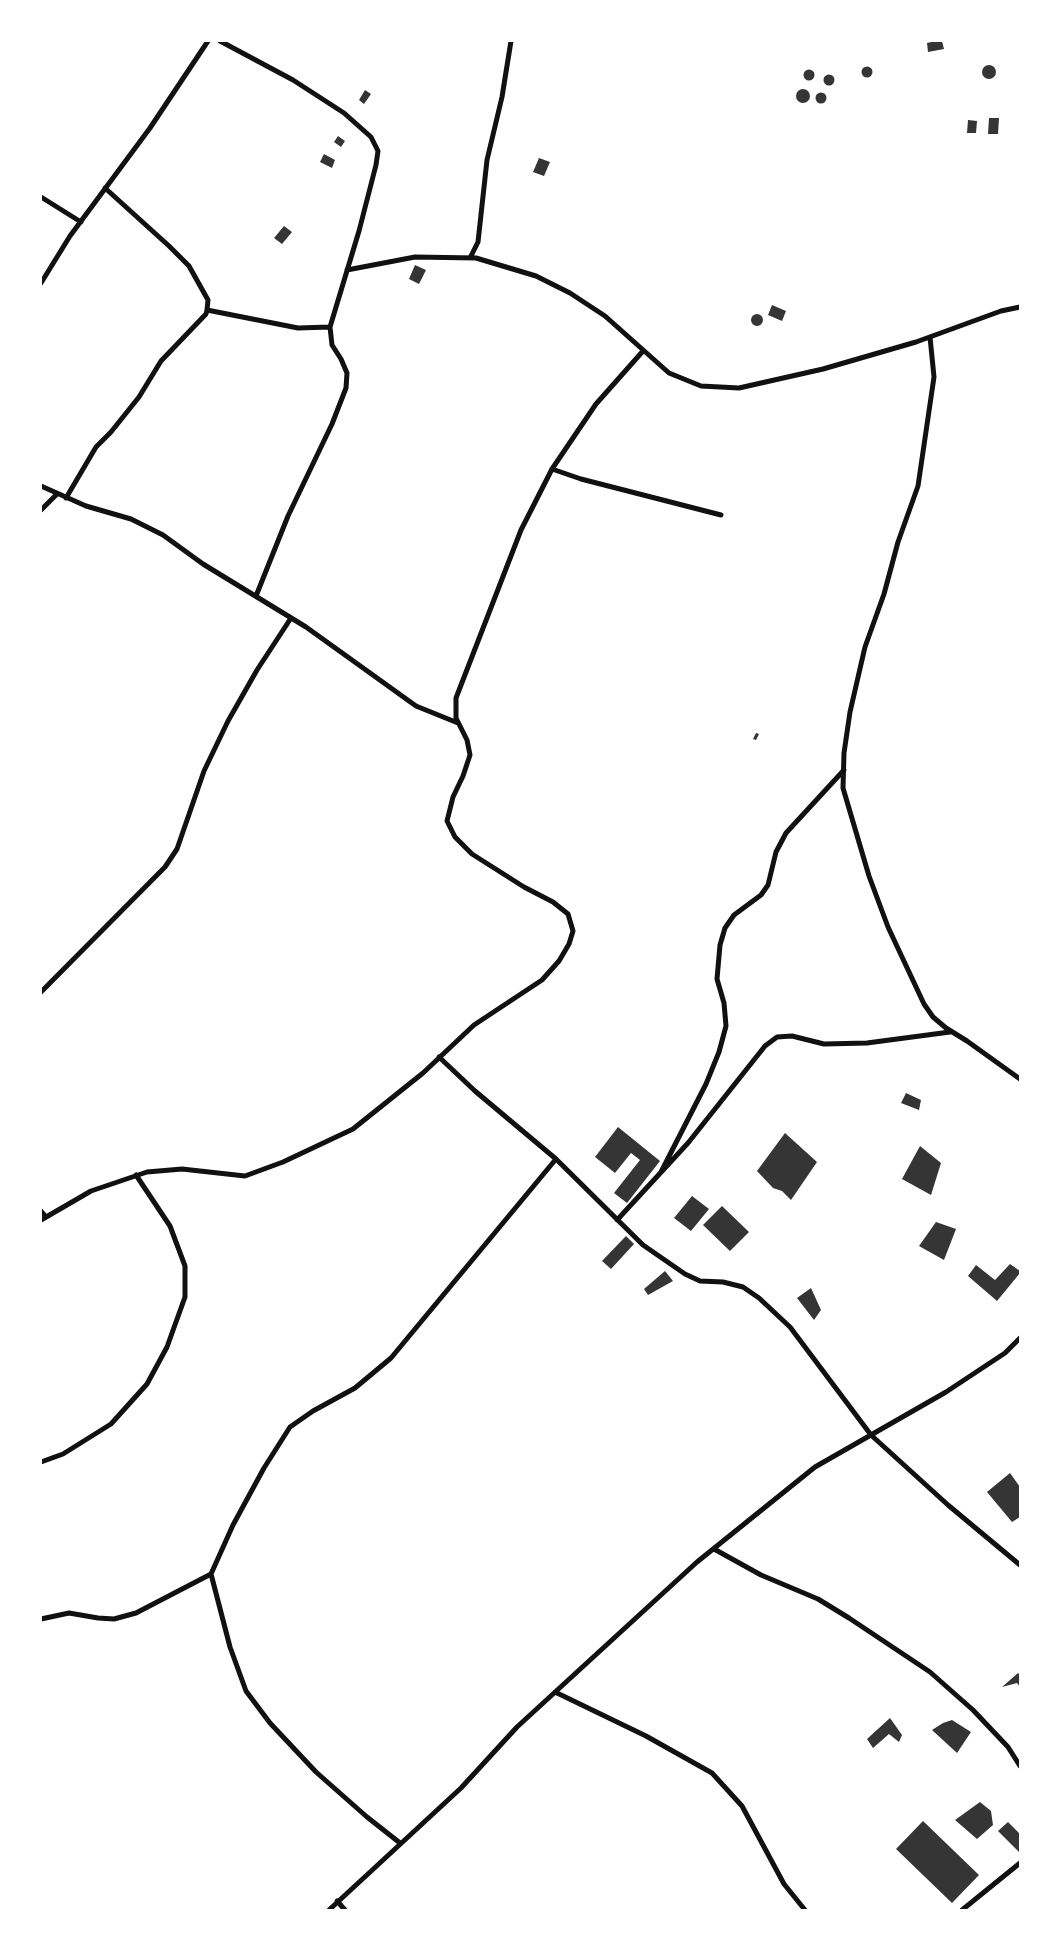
<!DOCTYPE html>
<html>
<head>
<meta charset="utf-8">
<style>
	body { margin:0 }
	#map { position:relative; width:1061px; height:1951px; overflow:hidden; background:#fff; font-family:"Roboto Condensed",sans-serif }
	canvas { display:block }
	.frame { position:absolute; inset:0; border:42px solid #fff; pointer-events:none }
</style>
</head>
<body>
<div id="map">
<canvas width="1061" height="1951"></canvas>
<div class="frame"></div>
</div>
<script>
const g = document.querySelector('canvas').getContext('2d');
g.lineJoin = 'round';
function fill(path, color) { g.fillStyle = color; g.fill(path, 'evenodd'); }
const toPath = rows => new Path2D(rows.map(r => 'M' + r).join(''));
function stroke(path, color, width, dash) { g.strokeStyle = color; g.lineWidth = width; g.lineCap = dash ? 'butt' : 'round'; g.setLineDash(dash || []); g.stroke(path); }
fill(toPath([
	[936,41,942,41,944,49,928,52,927,43],
	'982 72a7 7 0 1 1 14 0a7 7 0 1 1-14 0Z',
	'861.5 72a5.5 5.5 0 1 1 11 0a5.5 5.5 0 1 1-11 0Z',
	'803.5 75a5.5 5.5 0 1 1 11 0a5.5 5.5 0 1 1-11 0Z',
	'823.5 80a5.5 5.5 0 1 1 11 0a5.5 5.5 0 1 1-11 0Z',
	'796 96a7 7 0 1 1 14 0a7 7 0 1 1-14 0Z',
	[365,90,371,94,364,104,359,100],
	'815.5 98a5.5 5.5 0 1 1 11 0a5.5 5.5 0 1 1-11 0Z',
	[989,118,999,118,998,134,988,134],
	[968,120,977,121,976,133,967,133],
	[338,136,345,141,341,147,334,142],
	[324,154,335,160,332,168,320,162],
	[539,158,550,162,544,176,533,172],
	[284,226,292,232,282,244,274,238],
	[415,265,426,270,419,284,409,279],
	[772,305,786,311,782,321,768,315],
	'751 320a6 6 0 1 1 12 0a6 6 0 1 1-12 0Z',
	[756,733,759,734,756,740,753,739],
	[906,1093,921,1100,919,1110,901,1103],
	[618,1127,660,1161,627,1203,614,1193,640,1160,631,1153,615,1173,595,1157],
	[785,1133,817,1162,791,1200,782,1191,773,1188,757,1171],
	[920,1146,941,1163,931,1195,902,1179],
	[692,1196,709,1209,691,1231,674,1218],
	[722,1206,749,1232,730,1251,703,1225],
	[936,1222,956,1229,944,1260,919,1246],
	[626,1236,634,1244,611,1269,602,1261],
	[1010,1264,1020,1271,1020,1273,997,1301,968,1276,976,1265,995,1280],
	[665,1271,673,1281,648,1295,644,1289],
	[811,1288,821,1310,814,1320,797,1298],
	[1010,1473,1020,1487,1020,1517,1012,1522,987,1492],
	[1018,1673,1020,1675,1020,1687,1017,1683,1002,1687],
	[890,1718,902,1735,899,1742,889,1734,873,1748,867,1739],
	[952,1720,971,1732,957,1753,932,1730,943,1723],
	[980,1802,991,1811,993,1825,977,1839,955,1820],
	[923,1821,979,1875,952,1903,896,1849],
	[1008,1822,1020,1834,1019,1852,998,1831]
]), '#353535');
stroke(toPath([
	[220,41,293,80,344,113,371,137,378,151,376,165,359,231,330,327,332,345,341,359,347,373,346,388,332,424,288,516,256,596],
	[41,197,81,222],
	[470,258,478,242,487,160,502,97,511,41],
	[347,270,415,257,476,258,536,276,570,293,605,316,669,373,701,386,739,388,823,369,916,342,1001,311,1020,307],
	[41,283,70,236,150,128,208,41],
	[207,310,298,328,330,327],
	[930,337,934,377,918,486,898,542,884,594,865,647,850,712,844,753,843,788,869,876,888,927,924,1004,933,1017,946,1028,967,1041,1020,1079],
	[552,469,581,479,721,515],
	[41,486,86,506,131,519,163,535,203,564,306,627,416,706,458,723],
	[66,498,96,447,111,432,139,397,161,361,206,314,207,310,208,300,189,266,169,246,105,188],
	[41,510,57,494],
	[41,992,165,867,177,849,204,771,228,721,257,670,291,618],
	[439,1057,475,1091,556,1159,643,1245,685,1274,700,1281,723,1282,743,1287,759,1298,790,1327,871,1435,948,1505,1020,1565],
	[661,1172,706,1084,719,1052,726,1026,724,1003,717,979,720,945,725,928,734,915,761,895,768,885,776,852,786,833,844,770],
	[41,1211,46,1217],
	[41,1220,91,1191,147,1172,182,1169,245,1176,283,1162,353,1129,423,1073,474,1025,542,980,559,961,569,944,573,931,568,914,553,902,524,887,472,854,455,837,447,821,453,797,463,776,470,755,467,740,456,718,456,698,521,530,552,469,596,404,643,351],
	[617,1220,688,1143,765,1046,777,1037,792,1036,824,1044,867,1043,950,1032],
	[41,1462,63,1454,111,1424,147,1384,167,1347,185,1297,185,1266,170,1226,136,1175],
	[714,1549,761,1575,818,1599,849,1618,930,1672,973,1710,1008,1747,1020,1766],
	[41,1619,69,1613,98,1618,114,1619,136,1613,211,1574],
	[555,1692,646,1736,712,1773,742,1806,784,1884,805,1910],
	[400,1843,367,1817,316,1772,270,1723,246,1691,230,1647,211,1574,233,1525,264,1468,290,1427,313,1411,355,1388,391,1358,556,1159],
	[337,1901,345,1910],
	[329,1910,461,1788,517,1727,697,1562,815,1467,946,1392,1005,1353,1020,1338],
	[962,1910,1020,1863]
]), '#111', 5);
</script>
</body>
</html>
